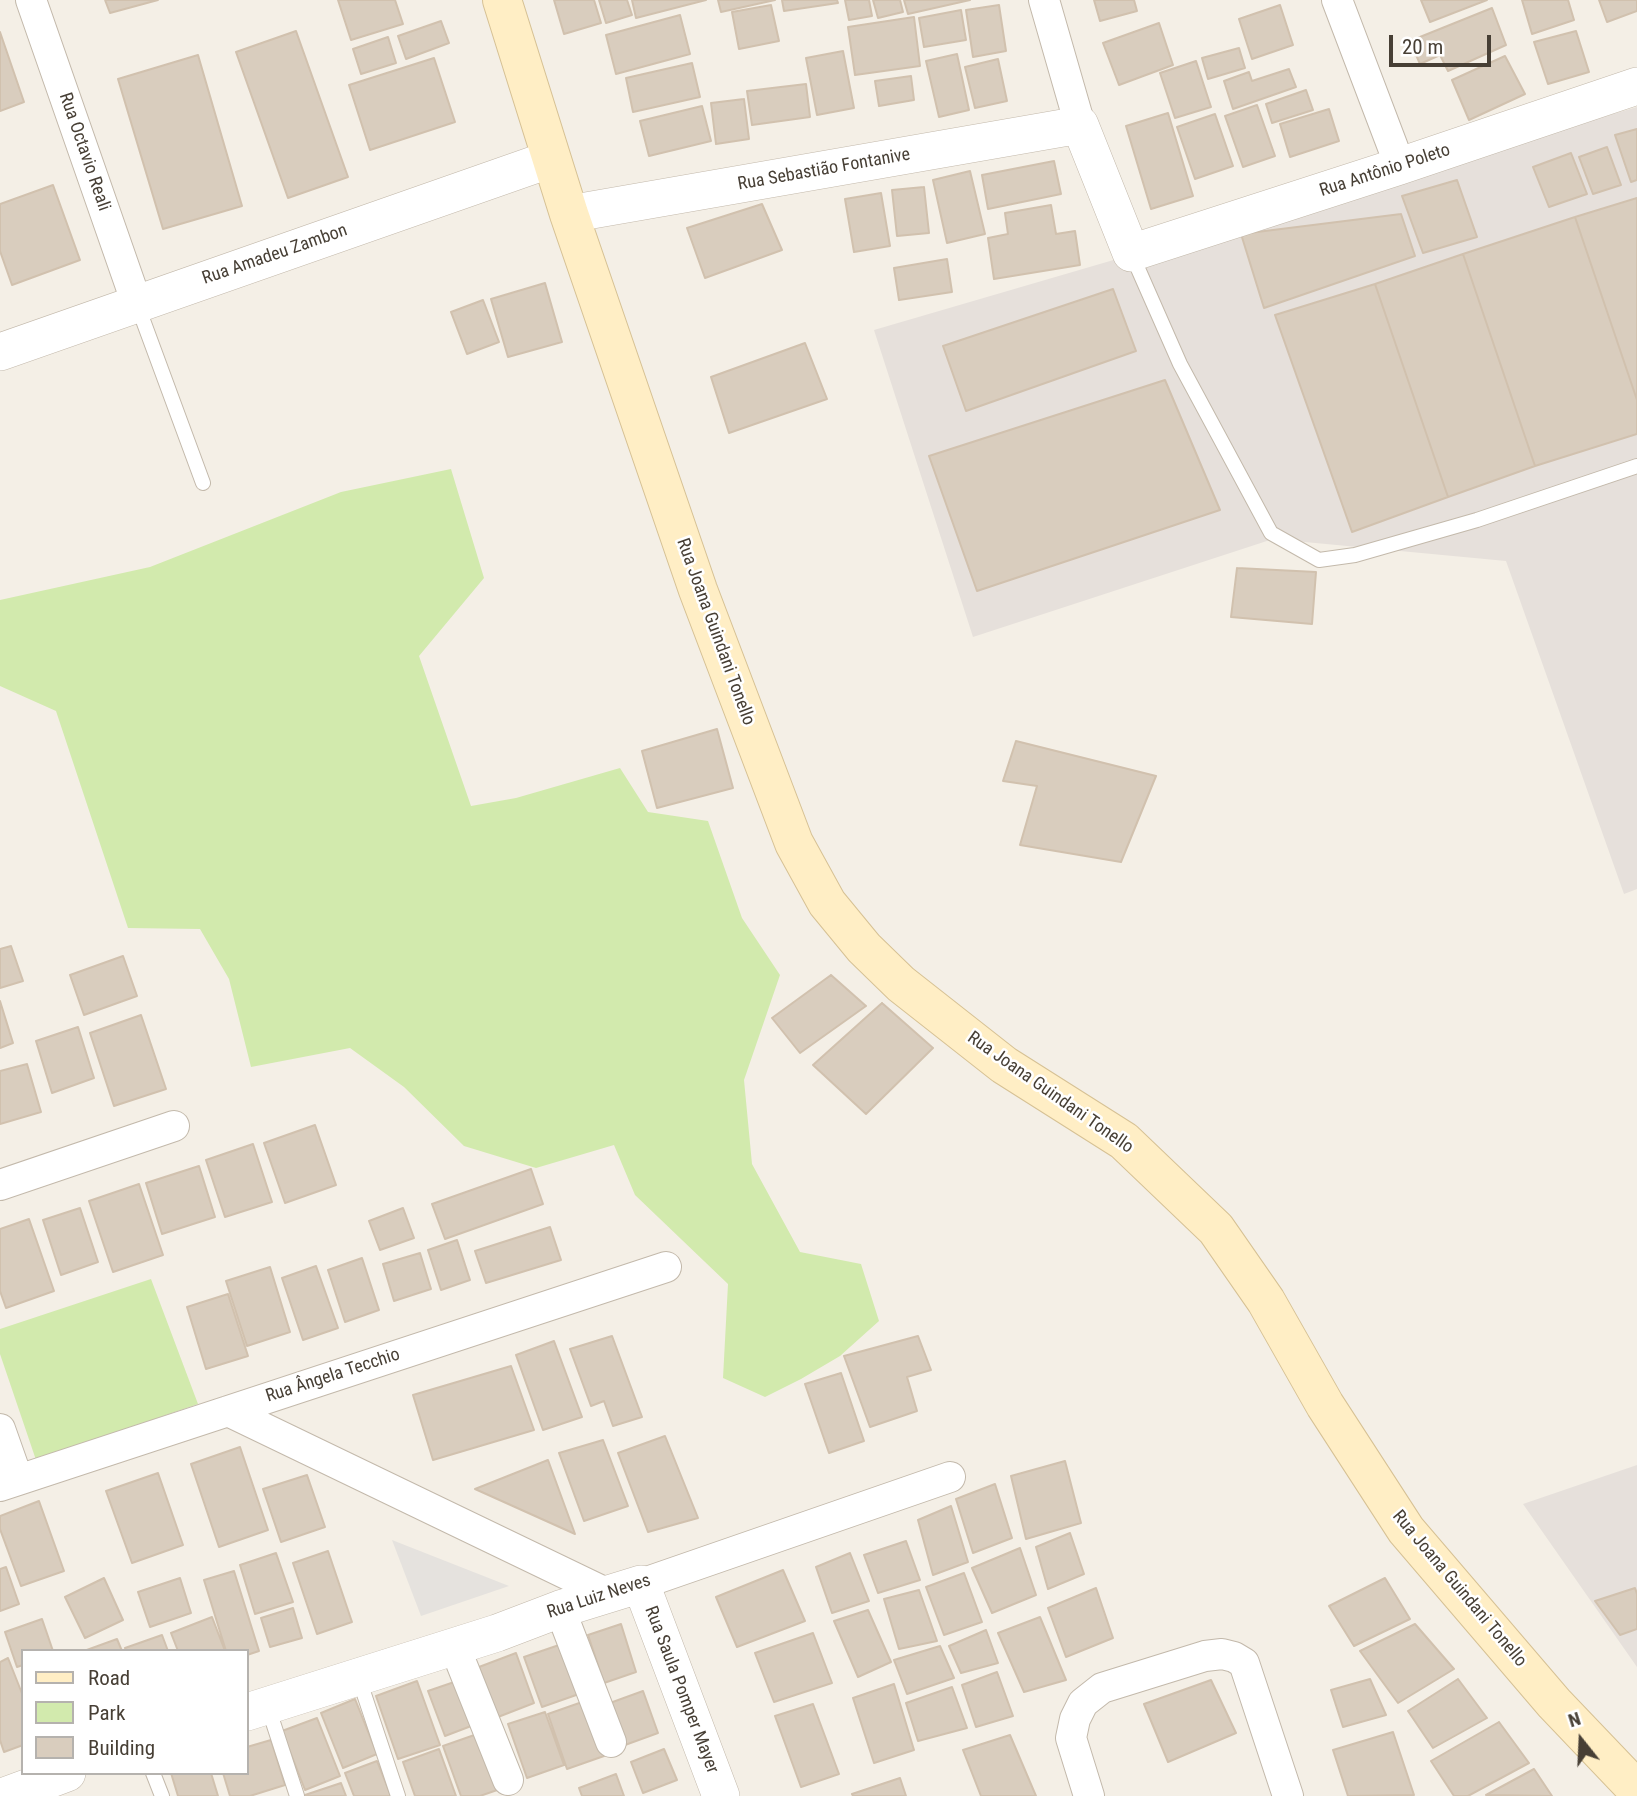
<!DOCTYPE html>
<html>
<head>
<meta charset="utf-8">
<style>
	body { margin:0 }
	#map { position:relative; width:1637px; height:1796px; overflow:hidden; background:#f4efe6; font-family:"Roboto Condensed",sans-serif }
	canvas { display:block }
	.legend { position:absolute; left:21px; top:1649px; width:228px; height:126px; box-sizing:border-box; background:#fff; border:2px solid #b5b2ae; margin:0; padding:9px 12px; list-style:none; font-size:21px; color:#473f35 }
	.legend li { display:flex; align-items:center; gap:14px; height:35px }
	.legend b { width:35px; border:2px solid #b5b2ae }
	.north { position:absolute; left:1546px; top:1705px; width:70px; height:70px; -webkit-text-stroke:5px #fff; paint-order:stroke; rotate:342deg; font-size:19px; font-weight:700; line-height:28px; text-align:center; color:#473f35 }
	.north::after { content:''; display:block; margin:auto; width:24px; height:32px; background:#473f35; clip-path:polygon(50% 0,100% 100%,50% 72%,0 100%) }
	.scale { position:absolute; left:1389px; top:35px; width:102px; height:32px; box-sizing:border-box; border:4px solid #473f35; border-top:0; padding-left:9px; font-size:21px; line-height:24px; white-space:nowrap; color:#473f35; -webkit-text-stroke:5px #fff; paint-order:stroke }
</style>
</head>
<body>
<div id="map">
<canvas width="1637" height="1796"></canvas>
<ul class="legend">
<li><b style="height:9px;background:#ffeec5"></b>Road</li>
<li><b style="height:19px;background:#d2eaad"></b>Park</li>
<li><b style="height:19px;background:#d9cdbe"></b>Building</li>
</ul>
<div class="north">N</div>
<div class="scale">20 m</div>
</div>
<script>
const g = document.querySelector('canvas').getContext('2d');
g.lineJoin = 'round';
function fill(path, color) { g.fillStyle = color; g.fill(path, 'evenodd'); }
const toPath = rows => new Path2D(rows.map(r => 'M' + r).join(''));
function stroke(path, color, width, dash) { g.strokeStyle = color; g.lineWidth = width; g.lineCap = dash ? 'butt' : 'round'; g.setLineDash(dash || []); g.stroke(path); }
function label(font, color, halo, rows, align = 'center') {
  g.font = font + ' "Roboto Condensed",sans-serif'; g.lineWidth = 5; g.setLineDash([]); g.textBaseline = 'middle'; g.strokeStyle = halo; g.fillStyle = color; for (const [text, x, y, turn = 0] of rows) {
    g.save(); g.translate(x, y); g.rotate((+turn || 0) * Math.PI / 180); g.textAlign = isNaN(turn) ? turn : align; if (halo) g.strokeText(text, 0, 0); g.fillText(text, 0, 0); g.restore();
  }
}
fill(toPath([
	[1637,107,1637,889,1624,894,1506,561,1273,539,973,637,874,330],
	[1637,1465,1637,1667,1523,1504]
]), '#e6e0db');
fill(toPath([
	[451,469,484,578,419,656,471,806,516,798,620,768,648,812,708,821,742,918,780,975,744,1080,752,1164,800,1252,861,1264,879,1321,840,1356,801,1379,765,1397,723,1378,728,1284,635,1195,614,1145,536,1168,464,1146,404,1087,350,1048,251,1067,229,979,200,929,128,928,56,711,0,686,0,600,150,567,341,492],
	[151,1279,198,1404,36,1460,0,1354,0,1329]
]), '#d2eaad');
fill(toPath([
	[392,1540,509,1586,421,1616]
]), '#e5e2de');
const building = toPath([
	[105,0,158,0,110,13,105,0],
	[338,0,395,0,403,24,351,40,338,0],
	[554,0,594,0,601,23,564,34,554,0],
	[599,0,627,0,632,15,606,23,599,0],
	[632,0,706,0,636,18,632,0],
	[718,0,775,0,721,12,718,0],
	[782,0,837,0,838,3,784,11,782,0],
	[845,0,869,0,872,16,849,20,845,0],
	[873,0,900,0,903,12,878,18,873,0],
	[904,0,970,0,908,14,904,0],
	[1094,0,1134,0,1137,11,1100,21,1094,0],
	[1421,0,1487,0,1430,22,1421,0],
	[1522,0,1568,0,1574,20,1532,34,1522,0],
	[1599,0,1637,0,1637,11,1607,22,1599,0],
	[771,5,779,41,739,49,732,12,771,5],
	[999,5,1006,51,973,57,966,10,999,5],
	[1280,5,1293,45,1252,59,1239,19,1280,5],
	[1492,8,1506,45,1448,71,1440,55,1420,64,1410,41,1492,8],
	[961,10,966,40,924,47,919,18,961,10],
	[680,15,690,54,616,74,606,35,680,15],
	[914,17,920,66,855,75,848,27,914,17],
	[441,21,449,43,406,59,398,36,441,21],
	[1159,23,1173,65,1119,85,1103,43,1159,23],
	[296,31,348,177,288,198,236,52,296,31],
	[1576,31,1589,72,1548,84,1534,42,1576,31],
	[0,32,24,102,0,111,0,32],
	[388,37,396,63,361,74,353,49,388,37],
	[1239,48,1245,68,1208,79,1202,58,1239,48],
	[843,51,854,108,817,115,806,58,843,51],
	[957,54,969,110,939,117,926,61,957,54],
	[198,55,242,206,163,229,118,79,198,55],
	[1505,56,1525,94,1469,120,1452,80,1505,56],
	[434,58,455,122,370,150,349,85,434,58],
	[998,59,1007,101,975,108,965,67,998,59],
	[1196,61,1211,107,1175,118,1160,73,1196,61],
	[692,63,700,97,633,112,626,78,692,63],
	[1289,69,1296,87,1233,109,1224,81,1249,72,1252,81,1289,69],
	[911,76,914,100,879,106,875,81,911,76],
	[806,84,810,117,752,125,747,91,806,84],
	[1306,90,1313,110,1272,123,1266,104,1306,90],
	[744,99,749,139,716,144,711,103,744,99],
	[1257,105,1275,156,1243,167,1225,116,1257,105],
	[702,106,711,141,649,156,640,121,702,106],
	[1329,109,1339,141,1290,157,1280,124,1329,109],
	[1168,113,1193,196,1151,209,1126,126,1168,113],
	[1215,114,1233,166,1195,179,1177,127,1215,114],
	[1637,129,1637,180,1631,182,1615,135,1637,129],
	[1607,147,1621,185,1593,194,1579,157,1607,147],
	[1571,153,1587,194,1549,207,1533,167,1571,153],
	[1054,161,1061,194,988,209,982,175,1054,161],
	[970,171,985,234,947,243,933,180,970,171],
	[1457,180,1477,237,1423,253,1402,196,1457,180],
	[53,185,80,260,12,285,0,251,0,204,53,185],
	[924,187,929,233,897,236,892,190,924,187],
	[881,193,890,246,854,252,845,199,881,193],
	[1637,198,1637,400,1575,217,1637,198],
	[762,204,782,250,705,278,687,228,762,204],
	[1051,205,1056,234,1075,231,1080,265,994,279,988,238,1008,234,1005,213,1051,205],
	[1401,214,1415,256,1264,308,1241,234,1401,214],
	[1575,217,1637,400,1637,434,1535,466,1463,254,1575,217],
	[1463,254,1535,466,1448,497,1375,284,1463,254],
	[947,259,952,292,899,300,894,268,947,259],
	[545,283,562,342,508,357,491,299,545,283],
	[1375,284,1448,497,1352,532,1275,315,1375,284],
	[1113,289,1136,351,966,411,943,346,1113,289],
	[483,300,499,342,467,354,451,312,483,300],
	[805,343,827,399,729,433,711,377,805,343],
	[1165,380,1220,510,977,591,929,456,1165,380],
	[1237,568,1316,572,1312,624,1231,617,1237,568],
	[717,729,733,788,657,808,642,751,717,729],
	[1016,741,1156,776,1121,862,1020,845,1037,786,1003,781,1016,741],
	[11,946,23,981,0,988,0,949,11,946],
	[123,956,137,996,84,1015,70,975,123,956],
	[831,975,866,1006,800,1053,772,1018,831,975],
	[0,1001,13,1043,0,1048,0,1001],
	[882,1003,933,1048,866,1114,813,1065,882,1003],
	[141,1015,166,1089,114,1106,90,1033,141,1015],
	[78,1027,94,1078,52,1093,36,1041,78,1027],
	[27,1064,41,1112,0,1124,0,1071,27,1064],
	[315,1125,336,1185,285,1203,264,1143,315,1125],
	[253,1144,272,1202,225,1217,206,1160,253,1144],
	[199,1166,215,1217,162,1234,146,1183,199,1166],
	[531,1169,543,1204,445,1239,432,1204,531,1169],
	[139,1184,163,1255,113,1272,89,1201,139,1184],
	[80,1208,98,1262,61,1275,43,1220,80,1208],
	[403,1208,414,1238,380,1250,369,1221,403,1208],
	[29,1219,54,1291,6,1308,0,1291,0,1229,29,1219],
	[550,1227,561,1260,486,1283,475,1251,550,1227],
	[457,1240,470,1280,441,1290,428,1250,457,1240],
	[420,1253,431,1289,394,1301,383,1264,420,1253],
	[362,1258,379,1310,345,1322,328,1270,362,1258],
	[316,1266,338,1328,303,1340,282,1278,316,1266],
	[270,1267,290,1332,247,1346,226,1281,270,1267],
	[228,1294,248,1356,206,1369,187,1307,228,1294],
	[612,1336,642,1417,613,1426,604,1401,591,1406,570,1349,612,1336],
	[918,1336,931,1370,907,1377,917,1411,870,1427,844,1356,918,1336],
	[554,1341,582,1417,543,1430,516,1355,554,1341],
	[511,1366,534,1430,433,1460,413,1395,511,1366],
	[841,1373,864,1441,829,1453,805,1384,841,1373],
	[665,1436,698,1518,648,1532,618,1453,665,1436],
	[603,1440,628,1506,584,1521,559,1453,603,1440],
	[240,1447,268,1530,219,1547,191,1464,240,1447],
	[548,1460,575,1534,475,1489,548,1460],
	[1065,1461,1081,1523,1026,1539,1011,1476,1065,1461],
	[158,1473,183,1545,132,1563,106,1491,158,1473],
	[307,1475,325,1527,281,1542,263,1489,307,1475],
	[995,1484,1012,1538,973,1553,956,1499,995,1484],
	[39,1501,64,1571,21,1586,0,1529,0,1516,39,1501],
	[951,1506,968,1562,933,1575,918,1520,951,1506],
	[1070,1533,1084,1574,1048,1589,1036,1547,1070,1533],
	[906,1541,920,1580,878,1593,864,1555,906,1541],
	[1020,1548,1036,1595,992,1613,972,1568,1020,1548],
	[328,1551,352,1622,317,1634,293,1563,328,1551],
	[276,1553,293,1602,255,1614,240,1565,276,1553],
	[850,1553,869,1601,832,1613,816,1567,850,1553],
	[6,1567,19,1604,0,1611,0,1569,6,1567],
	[783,1570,805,1621,737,1647,716,1597,783,1570],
	[234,1571,259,1651,247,1655,247,1651,226,1651,204,1580,234,1571],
	[964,1573,982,1622,944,1635,926,1587,964,1573],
	[104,1578,123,1620,85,1638,65,1597,104,1578],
	[180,1578,191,1613,150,1627,138,1592,180,1578],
	[1385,1578,1410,1619,1354,1646,1329,1606,1385,1578],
	[1096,1588,1113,1638,1066,1657,1048,1608,1096,1588],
	[1635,1588,1637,1594,1637,1629,1620,1635,1595,1601,1635,1588],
	[919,1590,937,1641,899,1649,884,1599,919,1590],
	[293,1608,302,1638,270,1647,261,1618,293,1608],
	[868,1610,891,1662,858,1677,834,1621,868,1610],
	[212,1617,225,1651,178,1651,171,1633,212,1617],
	[1040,1617,1066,1680,1024,1692,998,1633,1040,1617],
	[42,1619,53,1651,23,1651,23,1665,17,1667,5,1632,42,1619],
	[621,1624,636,1672,604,1683,588,1635,621,1624],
	[1415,1624,1454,1669,1398,1703,1360,1651,1415,1624],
	[986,1630,998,1663,961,1673,949,1646,986,1630],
	[813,1633,832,1683,774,1702,755,1653,813,1633],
	[162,1635,168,1651,126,1651,125,1648,162,1635],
	[117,1639,122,1651,84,1651,117,1639],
	[562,1644,579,1694,542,1707,524,1657,562,1644],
	[940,1646,954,1678,907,1694,894,1660,940,1646],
	[516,1653,534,1703,498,1717,479,1667,516,1653],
	[8,1658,23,1696,23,1745,4,1752,0,1740,0,1662,8,1658],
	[997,1672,1013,1716,976,1727,962,1685,997,1672],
	[463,1679,479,1723,445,1736,428,1691,463,1679],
	[1370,1679,1386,1715,1343,1727,1331,1690,1370,1679],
	[1458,1679,1487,1718,1433,1748,1408,1711,1458,1679],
	[1211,1680,1236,1733,1168,1762,1144,1704,1211,1680],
	[417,1681,440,1745,398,1759,376,1696,417,1681],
	[894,1684,914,1750,874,1763,853,1698,894,1684],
	[952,1687,967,1728,918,1741,906,1703,952,1687],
	[643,1691,658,1733,625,1745,610,1703,643,1691],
	[355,1699,377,1754,343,1768,321,1713,355,1699],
	[585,1701,604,1756,567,1769,548,1714,585,1701],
	[813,1704,839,1774,801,1787,775,1716,813,1704],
	[545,1712,564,1765,527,1778,508,1724,545,1712],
	[317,1718,340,1776,305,1790,282,1731,317,1718],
	[1499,1722,1529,1763,1468,1796,1454,1796,1431,1761,1499,1722],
	[483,1732,503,1788,480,1796,461,1796,443,1746,483,1732],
	[1393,1732,1414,1795,1348,1796,1333,1750,1393,1732],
	[1010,1735,1036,1796,981,1796,963,1750,1010,1735],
	[271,1740,285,1785,250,1796,230,1796,223,1773,247,1773,247,1747,271,1740],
	[439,1749,456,1796,415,1796,403,1762,439,1749],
	[664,1749,677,1780,643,1793,631,1762,664,1749],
	[377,1761,391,1796,354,1796,345,1773,377,1761],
	[1534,1769,1552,1796,1486,1795,1534,1769],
	[171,1773,211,1773,218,1796,178,1796,171,1773],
	[616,1774,624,1796,582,1796,579,1788,616,1774],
	[900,1778,906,1796,853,1796,852,1794,900,1778],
	[341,1783,346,1796,305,1796,305,1795,341,1783]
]);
fill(building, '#d9cdbe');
stroke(building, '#d1c1ae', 2);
const service = toPath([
	[1132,255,1180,364,1271,533,1319,560,1355,555,1477,520,1637,466],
	[137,304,203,483],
	[358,1676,398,1796],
	[268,1707,297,1796],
	[153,1773,162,1796]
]);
const minor = toPath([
	[31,0,137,304],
	[1044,0,1080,125],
	[1337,0,1400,166],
	[0,1185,174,1126],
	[228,1411,608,1594],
	[0,1429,18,1480],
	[0,1486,666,1267],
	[641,1584,950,1477],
	[560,1609,611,1742],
	[454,1645,508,1780],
	[1089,1796,1071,1738,1075,1719,1083,1703,1102,1688,1205,1656,1222,1654,1234,1657,1244,1663,1288,1796]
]);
const tertiary = toPath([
	[569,214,1080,125,1131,253,1400,166,1637,86],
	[0,352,551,159],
	[247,1712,497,1633,560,1609,641,1584,721,1796],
	[5,1796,67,1773]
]);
const secondary = toPath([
	[502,0,569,214,698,590,794,843,827,903,864,948,901,984,1004,1065,1124,1141,1216,1229,1266,1301,1325,1405,1406,1530,1554,1703,1637,1790]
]);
stroke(service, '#c3b9ab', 16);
stroke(minor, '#c3b9ab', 32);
stroke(tertiary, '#c3b9ab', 38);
stroke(secondary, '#d6c194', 40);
stroke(service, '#fff', 14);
stroke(minor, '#fff', 30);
stroke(tertiary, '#fff', 37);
stroke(secondary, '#ffeec5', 38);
label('18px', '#473f35', '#fff', [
	["Rua Octavio Reali",84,152,71],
	["Rua Sebastião Fontanive",824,170,-10],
	["Rua Antônio Poleto",1385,171,-18],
	["Rua Amadeu Zambon",275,255,-19],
	["Rua Joana Guindani Tonello",715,632,70],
	["Rua Joana Guindani Tonello",1050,1093,35],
	["Rua Ângela Tecchio",333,1376,-18],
	["Rua Joana Guindani Tonello",1459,1589,50],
	["Rua Luiz Neves",599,1597,-18],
	["Rua Saula Pomper Mayer",681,1690,69]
]);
</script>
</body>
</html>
